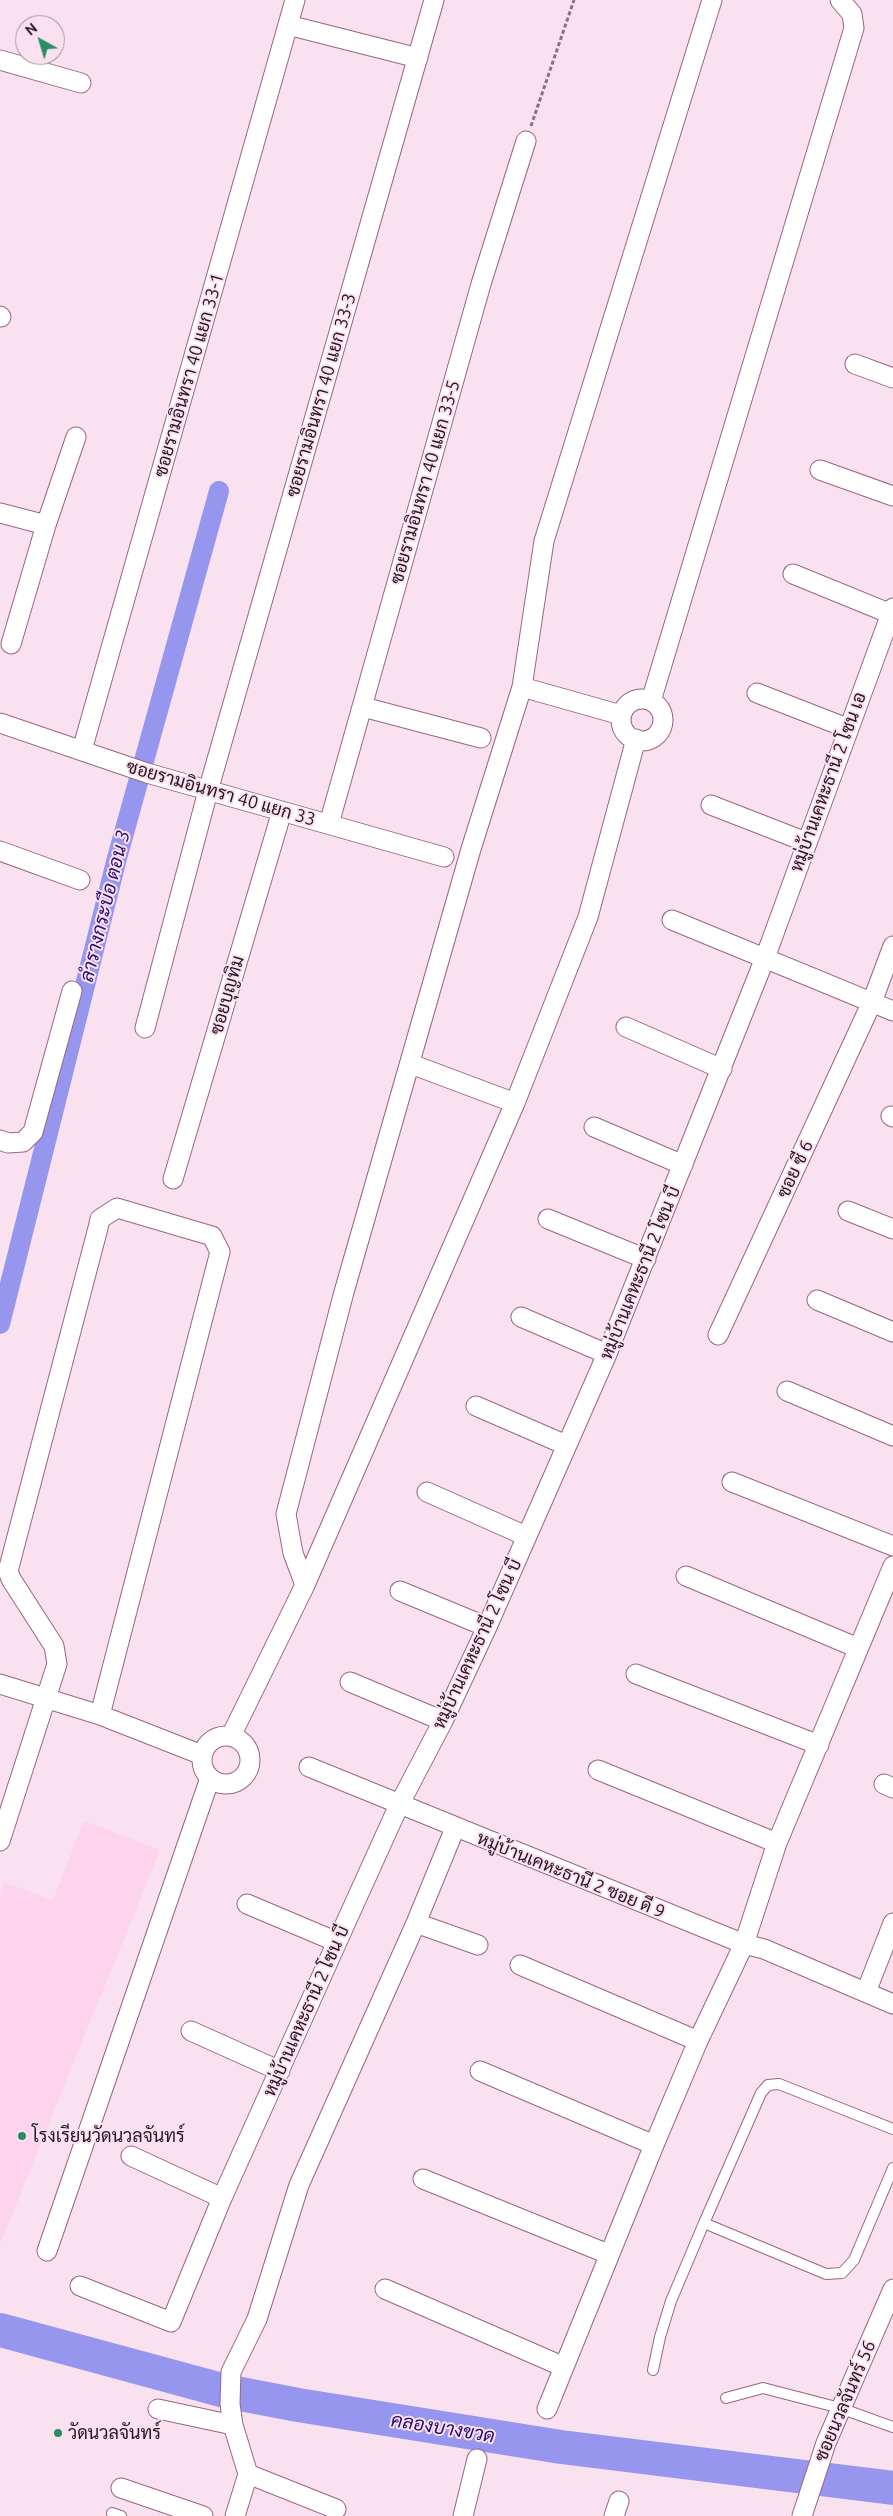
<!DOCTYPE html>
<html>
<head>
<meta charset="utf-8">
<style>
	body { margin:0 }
	#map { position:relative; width:893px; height:2516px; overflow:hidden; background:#fae1ef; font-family:Ubuntu,sans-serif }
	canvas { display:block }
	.north { position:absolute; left:15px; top:15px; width:50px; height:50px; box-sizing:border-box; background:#fae1ef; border:1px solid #a68f9d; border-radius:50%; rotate:321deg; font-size:14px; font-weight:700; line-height:20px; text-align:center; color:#291421 }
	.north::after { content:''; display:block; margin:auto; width:18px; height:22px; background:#2b8c65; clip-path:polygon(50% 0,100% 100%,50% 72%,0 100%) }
</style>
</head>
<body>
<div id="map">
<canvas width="893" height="2516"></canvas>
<div class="north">N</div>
</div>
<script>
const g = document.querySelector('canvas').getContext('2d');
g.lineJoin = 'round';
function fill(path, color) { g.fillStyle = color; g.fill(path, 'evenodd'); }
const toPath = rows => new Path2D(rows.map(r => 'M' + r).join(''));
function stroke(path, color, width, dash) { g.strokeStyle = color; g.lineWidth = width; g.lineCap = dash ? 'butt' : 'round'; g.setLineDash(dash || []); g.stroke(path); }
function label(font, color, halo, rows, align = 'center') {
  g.font = font + ' Ubuntu,Sarabun,sans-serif'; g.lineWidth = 4; g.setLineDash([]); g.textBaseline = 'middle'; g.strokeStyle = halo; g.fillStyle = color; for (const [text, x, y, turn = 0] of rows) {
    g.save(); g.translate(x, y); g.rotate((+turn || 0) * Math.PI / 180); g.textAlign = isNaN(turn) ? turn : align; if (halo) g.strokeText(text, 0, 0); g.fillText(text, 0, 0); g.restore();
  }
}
fill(toPath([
	[84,1821,160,1850,0,2244,0,1901,4,1882,53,1900]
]), '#fdd4eb');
stroke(toPath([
	[0,1324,117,858,219,491]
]), '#9696ee', 20);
stroke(toPath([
	[0,2330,225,2391,298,2405,561,2447,893,2488]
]), '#9696ee', 34);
const lane = toPath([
	[893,2129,779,2084,768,2085,761,2093,704,2223,826,2274,842,2273,854,2260,893,2168],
	[653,2370,660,2337,671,2301,704,2223],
	[726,2398,763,2388,840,2408,893,2427],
	[112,2513,121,2516]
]);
const street = toPath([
	[288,25,418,58],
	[0,60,81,83],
	[0,316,1,317],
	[855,364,893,378],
	[820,470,893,496],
	[0,513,46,525],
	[793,574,891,614],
	[11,644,46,525,76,437],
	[522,687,621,715],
	[757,693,847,728],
	'621 720a21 21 0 1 1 42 0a21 21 0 1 1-42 0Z',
	[651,701,854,28,852,14,840,0],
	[363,707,481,738],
	[0,723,147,773,444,857],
	[82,750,295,0],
	[711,805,806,842],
	[329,824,481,284,526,141],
	[0,851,80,880],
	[672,920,893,1011],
	[626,1027,722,1069],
	[145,1028,208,791,434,0],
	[411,1064,515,1103],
	[891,1116,893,1117],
	[594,1127,683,1165],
	[0,1140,8,1143,23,1142,33,1132,72,991],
	[173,1179,282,811],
	[848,1211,893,1229],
	[548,1219,646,1259],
	[817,1300,893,1332],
	[521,1317,607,1354],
	[718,1335,872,1002,893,946],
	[787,1391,893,1436],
	[476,1406,566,1445],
	[732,1482,893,1546],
	[427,1492,526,1536],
	[686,1576,858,1648],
	[305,1585,293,1553,286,1514,344,1292,471,849,522,687,544,541,712,0],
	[400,1591,487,1627],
	[636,1674,819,1745],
	[350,1682,443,1721],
	[0,1684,100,1715,202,1755],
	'202 1760a24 24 0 1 1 48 0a24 24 0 1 1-48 0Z',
	[231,1736,305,1585,515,1103,588,917,636,739],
	[309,1767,744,1944,764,1949,893,2004],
	[598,1770,777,1843],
	[884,1784,893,1788],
	[0,1841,57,1664,54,1646,11,1579,8,1571,98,1228,100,1219,117,1208,212,1236,220,1252,100,1715],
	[247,1904,337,1942],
	[416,1923,455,1828],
	[520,1965,698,2041],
	[866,1992,893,1923],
	[191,2031,280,2071],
	[480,2071,654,2145],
	[131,2156,222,2198],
	[423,2179,608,2254],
	[47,2251,210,1778],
	[80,2286,171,2322,222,2198,337,1942,399,1805,443,1721,487,1627,607,1354,765,958,893,608],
	[385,2289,564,2367],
	[158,2409,233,2425,248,2474,235,2516],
	[547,2409,654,2145,698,2041,744,1944,777,1843,893,1566],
	[233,2425,230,2404,231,2372,257,2319,299,2185,416,1923,478,1945],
	[248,2474,336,2509],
	[121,2488,203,2516],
	[463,2516,477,2459],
	[614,2516,619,2501],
	[802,2516,826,2443,893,2289]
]);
stroke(lane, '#9a6485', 12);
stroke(street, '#9a6485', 21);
stroke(toPath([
	[531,126,574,0]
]), '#897280', 3, [4, 2.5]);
stroke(lane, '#fff', 10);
stroke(street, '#fff', 19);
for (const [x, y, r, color] of [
	[22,2136,5,"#2b8c65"],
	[58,2433,5,"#2b8c65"]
]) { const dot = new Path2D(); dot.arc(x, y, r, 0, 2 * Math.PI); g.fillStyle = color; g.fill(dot); stroke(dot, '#fae1ef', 2); }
label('18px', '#291421', '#fae1ef', [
	["ซอยรามอินทรา 40 แยก 33-1",189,375,-74],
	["ซอยรามอินทรา 40 แยก 33-3",321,395,-74],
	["ซอยรามอินทรา 40 แยก 33-5",425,482,-74],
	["หมู่บ้านเคหะธานี 2 โซน เอ",828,782,-70],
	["ซอยรามอินทรา 40 แยก 33",221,793,16],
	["ซอยบุญทิม",227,995,-74],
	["ซอย ซี 6",795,1169,-65],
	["หมู่บ้านเคหะธานี 2 โซน บี",640,1273,-68],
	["หมู่บ้านเคหะธานี 2 โซน บี",477,1644,-65],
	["หมู่บ้านเคหะธานี 2 ซอย ดี 9",571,1875,22],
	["หมู่บ้านเคหะธานี 2 โซน บี",306,2011,-66],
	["ซอยนวลจันทร์ 56",845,2401,-67]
]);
label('18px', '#291421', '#fae1ef', [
	["โรงเรียนวัดนวลจันทร์",32,2136],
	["วัดนวลจันทร์",68,2433]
], 'left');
label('italic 19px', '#270a73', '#fae1ef', [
	["ลำรางกระบือ ตอน 3",105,906,-76],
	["คลองบางขวด",443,2428,9]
]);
</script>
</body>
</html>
